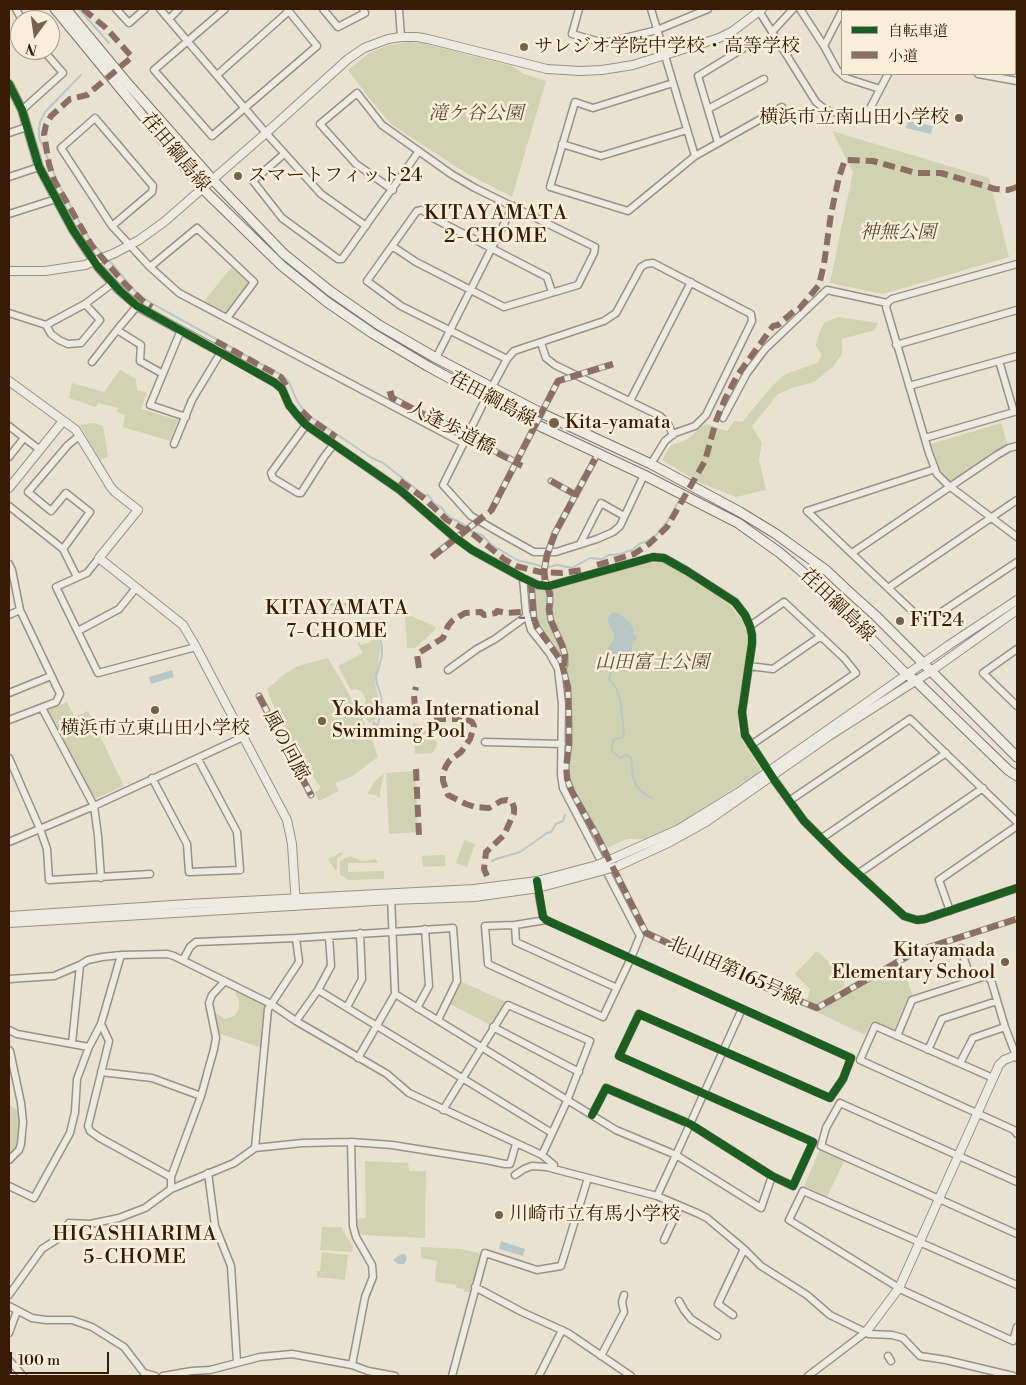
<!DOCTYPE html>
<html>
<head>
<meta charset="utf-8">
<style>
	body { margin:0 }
	#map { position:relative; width:1026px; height:1385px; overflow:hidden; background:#eae2d0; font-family:"Libre Bodoni","Noto Serif JP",serif }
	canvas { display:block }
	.frame { position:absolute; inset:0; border:10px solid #381b04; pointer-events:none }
	.legend { position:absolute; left:841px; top:10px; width:175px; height:65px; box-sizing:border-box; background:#f8eeda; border:1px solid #ab9a84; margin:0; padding:6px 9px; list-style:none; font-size:15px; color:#381b04 }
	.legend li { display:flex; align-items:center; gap:10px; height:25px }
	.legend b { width:25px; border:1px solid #ab9a84 }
	.north { position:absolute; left:10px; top:10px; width:50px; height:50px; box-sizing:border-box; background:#f8eeda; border:1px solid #ab9a84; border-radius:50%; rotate:194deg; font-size:14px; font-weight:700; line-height:20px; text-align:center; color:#381b04 }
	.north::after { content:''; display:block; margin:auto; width:18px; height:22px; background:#76614b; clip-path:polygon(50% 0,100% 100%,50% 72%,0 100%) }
	.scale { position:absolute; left:10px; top:1352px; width:99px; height:22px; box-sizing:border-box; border:2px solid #381b04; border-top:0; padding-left:6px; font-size:15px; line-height:18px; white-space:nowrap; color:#381b04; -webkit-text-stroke:4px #f8eeda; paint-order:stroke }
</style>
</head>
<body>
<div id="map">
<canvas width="1026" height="1385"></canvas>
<div class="frame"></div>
<ul class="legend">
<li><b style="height:6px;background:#1b5e20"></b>自転車道</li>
<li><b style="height:6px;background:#8d6e63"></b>小道</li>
</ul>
<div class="north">N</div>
<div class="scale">100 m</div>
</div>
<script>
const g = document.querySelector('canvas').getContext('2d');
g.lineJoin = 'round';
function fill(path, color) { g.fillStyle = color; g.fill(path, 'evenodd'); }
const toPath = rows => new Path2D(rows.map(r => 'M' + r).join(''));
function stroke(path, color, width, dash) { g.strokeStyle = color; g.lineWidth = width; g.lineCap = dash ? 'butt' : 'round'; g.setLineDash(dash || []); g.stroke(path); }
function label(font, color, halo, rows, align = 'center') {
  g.font = font + ' "Libre Bodoni","Noto Serif JP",serif'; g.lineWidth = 5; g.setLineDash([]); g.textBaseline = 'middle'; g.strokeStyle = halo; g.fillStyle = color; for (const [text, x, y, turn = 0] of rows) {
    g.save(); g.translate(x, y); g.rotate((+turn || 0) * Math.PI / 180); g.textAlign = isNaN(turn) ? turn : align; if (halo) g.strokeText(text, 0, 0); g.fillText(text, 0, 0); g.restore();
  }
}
fill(toPath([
	[409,42,426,44,512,66,524,74,546,81,512,197,464,172,391,124,369,98,348,70,369,53,389,45],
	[832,131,989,178,1009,257,883,294,830,283,853,172],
	[232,267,250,283,225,313,203,302],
	[839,317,878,323,875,330,842,339,842,354,833,367,814,382,792,388,778,394,752,426,762,443,759,460,766,490,736,497,698,482,662,460,670,446,688,439,702,426,707,424,727,431,734,421,742,422,772,386,786,374,817,363,822,355,816,346,819,333,825,322],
	[120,370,136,379,137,390,147,393,141,409,178,420,170,441,123,427,125,415,117,412,118,408,98,403,96,407,69,398,72,383,104,392],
	[94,423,103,426,108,457,100,460,80,425],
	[1001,423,1008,446,950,484,940,470,931,444],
	[662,562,674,568,730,605,743,621,747,633,747,648,738,705,738,730,743,742,760,768,759,772,674,827,648,839,627,839,602,850,566,787,563,769,566,736,563,694,549,648,535,630,530,615,527,588,549,590,559,588,646,563],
	[405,613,436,627,434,631,415,648,407,648],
	[372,634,377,637,379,640,381,648,375,682,380,706,380,712,376,719,369,723,363,709,366,699,362,692,356,689,351,690,338,666,363,653,357,643,359,642,361,645,370,642,373,638],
	[328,658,357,708,370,734,378,757,351,777,335,783,339,791,319,801,315,792,321,788,304,763,290,737,274,707,267,689,285,674,298,666],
	[67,702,75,717,88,711,124,786,94,799,47,711],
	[413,722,423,728,435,739,437,745,435,749,432,753,415,754],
	[415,771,418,832,389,834,386,773],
	[384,773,380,792,380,798,375,795,367,794,374,782],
	[464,840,475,844,467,867,456,863],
	[342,852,343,854,337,858,337,869,336,871,328,859],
	[445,855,446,866,423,867,422,856],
	[350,856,362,861,376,859,378,863,348,863,348,872,384,871,384,879,349,880,340,875,340,860,341,861,346,857,347,858],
	[817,951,834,967,832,970,843,981,845,986,818,1004,807,1000,810,989,795,974],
	[901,963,913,996,908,998,894,1030,872,1021,865,1035,817,1012],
	[460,981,506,1002,491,1025,448,1003],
	[238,990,263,1004,265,1008,262,1048,218,1033,214,1012,225,1019,234,1016,239,1010,239,999,235,994],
	[9,1104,17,1110,20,1117,18,1143,14,1151,9,1153],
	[820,1149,844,1161,827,1197,804,1186],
	[365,1161,408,1163,409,1171,426,1171,425,1238,359,1235,355,1226,355,1219,366,1218],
	[322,1227,341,1227,353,1247,352,1252,320,1250],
	[421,1247,460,1249,479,1253,480,1255,471,1292,464,1292,464,1289,456,1288,457,1285,436,1282,435,1276,437,1261,421,1258],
	[322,1252,348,1255,345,1280,317,1277,317,1271,320,1271]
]), '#d0d2b1');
fill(toPath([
	[908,121,933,126,931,134,906,128],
	[614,612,620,614,629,622,633,628,633,633,637,637,636,640,633,641,632,648,633,655,637,655,638,659,637,663,634,664,630,663,621,657,609,664,606,651,614,639,614,634,607,620,610,615],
	[172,670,174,677,151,684,149,677],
	[501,1241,525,1249,523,1256,499,1249],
	[401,1254,405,1254,407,1258,406,1261,404,1264,398,1264,393,1260]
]), '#b8c7c5');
stroke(toPath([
	[79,9,109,43],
	[81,75,45,112,40,122,39,129,39,137,58,183,83,228,92,242,103,255],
	[107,258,136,292,143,298,160,308,283,376,289,382,297,401,303,409,311,417,372,458,383,463,424,495,428,495,434,503,442,508,447,515,453,519,463,524,472,532,482,535,492,545,517,560,541,566,549,567,557,565,572,568,590,558,602,559,609,555,620,554,632,550,639,544,647,541,656,535,667,522,678,502],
	[321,605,351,604],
	[370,634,371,635,370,636,367,635,368,633,370,632,378,635,380,638,382,647,382,656,376,677,377,684,381,696,382,707,378,724,377,725,373,724,374,722,375,724],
	[610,663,612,669,609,679,616,688,620,699,624,731,622,738,614,739,612,745,612,751,620,758,627,755,631,758,633,777,637,787,646,795,652,798],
	[492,861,496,859,520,852,547,833,551,832,556,824,563,821,565,815]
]), '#b8c7c5', 2);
const pedestrian = toPath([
	[551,481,576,495],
	[555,533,595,459],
	[531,581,534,619,537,627,561,661,568,688,569,725,569,744,566,767,567,779,572,792,597,836,646,933,757,984,817,1008,917,951,1017,919],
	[550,594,550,602,549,609,551,621,562,645,565,655,565,665,563,669],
	[259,696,311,795]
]);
const minor = toPath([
	[16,9,22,20],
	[116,9,129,23,145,9],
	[160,9,266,133,321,194,366,226],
	[225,9,154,70,212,136,317,46,287,9],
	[323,9,338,27,365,13,363,9],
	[399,9,401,37],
	[579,9,572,34,604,43,657,30,708,9],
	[651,9,695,156],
	[800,9,824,46,837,70,846,78,880,89],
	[865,9,868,11],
	[951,9,952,11],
	[981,9,981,11],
	[759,11,816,102,826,110,864,120,888,74],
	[897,11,901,9],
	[169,19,179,9],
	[772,32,793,9],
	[1015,38,1017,38],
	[824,46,843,9],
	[978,74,1017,81],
	[217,75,289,11],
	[673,83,593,108,575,102,550,187,628,211,695,156,782,107],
	[708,109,764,79],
	[22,110,63,73,43,50],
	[95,118,153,186,152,192,112,226,61,148,95,118],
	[9,133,27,127],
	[718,143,698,76,744,48],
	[562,144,601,156,687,130],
	[284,154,253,181,282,218,338,259,342,259,419,151],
	[9,177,39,167],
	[9,214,56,199],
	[112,226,150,267,179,293,463,443],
	[392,246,416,262,504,307,578,285,594,253,595,247,475,188,451,174,382,125,357,93,320,124,356,164,393,190],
	[1017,264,892,299,888,302,886,307,929,453,937,474,948,485,1017,537],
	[150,267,197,228,254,282,227,318],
	[137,306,117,330,141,345,140,361,163,374],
	[9,313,46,325,85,304,113,283],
	[46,325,51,334,59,340,68,344,81,343,100,320,85,304],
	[181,330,150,405,186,417],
	[541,343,546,358,555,365,660,416,668,424,673,435],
	[896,345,1017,310],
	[436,358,513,206],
	[507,359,401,306,367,281,417,211,422,210,435,219,547,277,552,292],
	[92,362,117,330],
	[909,386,1017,356],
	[630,401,691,282],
	[723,418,747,373,765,349,827,290,887,303],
	[306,425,271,473,273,478,298,493,301,493,324,457,334,444],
	[9,426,40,450],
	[925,438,1014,412,999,361],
	[174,444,192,400,221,352,275,383,282,389,289,405,297,415,306,425,400,490,453,536,472,550,523,578,538,585,549,586,653,557,664,558,687,571,735,602,745,615,750,626,752,635,752,644,742,712,745,735,775,781,804,821,841,858,904,916,917,920,925,919,1017,888],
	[9,457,24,438],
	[935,469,807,511,925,623,1017,562],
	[644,475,620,526,613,532,597,539,556,552,534,552,500,533,471,516,443,485,486,398,507,359,514,351,604,321,616,313,641,267,646,264,653,263,751,314,752,321,706,415,695,426,675,433,665,441,651,464],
	[9,506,63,549,77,577],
	[580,544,601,503,624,516],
	[63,549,90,512,66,493,51,511,28,492,68,445,79,436],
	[852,553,997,455,1009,448,1017,446],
	[99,558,87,573,56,587,98,673,196,647],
	[9,564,12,570,20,610,60,694,56,702,9,720],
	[523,578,526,612,531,630,550,654,558,669,562,704,561,775,563,788,640,936,631,958,603,1017,488,964,485,926,515,925,546,920],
	[888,588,1017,500],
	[9,615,20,610],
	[750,626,784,602,844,658,856,673,751,745],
	[78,631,119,609,136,588],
	[1017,649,983,673,1017,706],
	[749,666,773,669,821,636],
	[448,670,477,649,495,639,527,616],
	[9,693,51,676],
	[42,708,94,806,98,836,101,878],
	[485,742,562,744],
	[9,758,40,829,47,849,49,880,150,874],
	[152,778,187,844,189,872,240,870,237,832,198,759],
	[789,801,910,719,1017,822],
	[822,838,946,753],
	[9,842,94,806,243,737],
	[859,873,983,788],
	[537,884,543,917,546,920,851,1058,843,1079,830,1098,639,1014,619,1056,813,1142,793,1186,772,1176,690,1124,606,1088,592,1115],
	[391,896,395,994,616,1130,676,1155,742,1009],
	[950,911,939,880,1017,826],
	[515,925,516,942,617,988],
	[961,948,971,981],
	[183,960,190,947,196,942,296,938,453,928,457,981,438,1020],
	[9,979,54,976,80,965,88,960,102,957,121,955,167,954,174,956,271,1004,296,1021,387,1074,409,1093,542,1155,554,1165,554,1169,657,1196,697,1213,707,1218,744,1249,761,1266,807,1295,830,1315,869,1334,892,1335,903,1338,920,1356,946,1360,1013,1376],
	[318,990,552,1133],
	[347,1007,362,979,360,933],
	[417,1008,429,986,425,929],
	[296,1021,318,990,331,966,329,936],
	[101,1024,109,1041,88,1126,90,1131,100,1138,171,1177],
	[493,1027,579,1072],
	[9,1030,17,1034,89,1047,101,1024,121,955],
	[897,1036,912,1000,986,976,991,980,1005,1027,1017,1058],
	[72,1043,80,965],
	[9,1050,10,1051,21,1103,23,1122,21,1144,19,1150,9,1160],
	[928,1050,942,1019,997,1001],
	[358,1058,395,994],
	[960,1063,973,1038,1005,1027],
	[101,1072,152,1078,201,1096],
	[993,1078,875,1026,860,1060,1014,1130,1017,1134],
	[443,1110,508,1005,590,1041,567,1101,542,1155],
	[351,1142,353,1226,356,1237,372,1265,373,1277,365,1297,352,1365],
	[255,1148,268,1009,299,962,296,938],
	[208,1173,215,1226,231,1266,237,1362],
	[515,1175,524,1169,532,1166,547,1167,554,1169],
	[1017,1182,840,1103,826,1128,821,1146,1017,1234],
	[9,1186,34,1198,70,1133,75,1112,77,1079,89,1047],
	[171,1189,171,1177,201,1096,214,1049,216,1038,209,1003,212,995,225,981],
	[657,1196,676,1155,761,1208,772,1176],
	[664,1240,680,1206],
	[1017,1285,803,1191,789,1220,904,1291,1013,1341,1017,1327],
	[475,1287,522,1312,568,1333,631,1376],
	[9,1295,42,1249,59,1238,69,1223,90,1224,119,1218,145,1208,171,1189,234,1163,255,1148,302,1143,351,1142,392,1145,486,1160,505,1164,510,1164,516,1144],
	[679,1301,684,1310,691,1319,717,1336],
	[9,1306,32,1318,46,1320,72,1320,92,1327,124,1347,144,1373,155,1376],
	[733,1315,718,1304,744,1249],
	[9,1333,17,1311],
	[601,1356,624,1312,622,1302,624,1295],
	[888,1356,891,1361],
	[9,1360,23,1376],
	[163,1376,192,1371,210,1370,260,1357,292,1354,352,1365,368,1371,395,1376],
	[452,1376,485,1253,537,1270,561,1266,588,1178],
	[539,1376,562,1330],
	[808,1376,866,1332]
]);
const tertiary = toPath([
	[9,84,22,110,39,167,73,230,98,267,120,291,140,308,221,352],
	[115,253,139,240,164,222,266,133,348,59,364,48,388,39,401,37,417,37,428,39,547,69,580,71,602,70,633,65,719,38,733,31,762,9],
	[9,271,45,271,85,265],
	[9,381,76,430,110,486,115,492,138,510,99,558,183,625,196,647,287,820,292,844,296,906],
	[9,488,63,421],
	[612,859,679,829,739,792,949,645,1017,600],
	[618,866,670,842,706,822,829,736,931,671,1017,610],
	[9,916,187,904,474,889,537,881,597,865],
	[9,923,391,900,475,897,538,888,601,871],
	[866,1332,899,1288,999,1065,1004,1060,1017,1055]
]);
const secondary = toPath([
	[55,9,202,188,282,266,327,302,372,333,429,367,527,420,644,475,738,523,780,553,818,585,907,675,915,680,1008,770,1017,776],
	[66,9,129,85,212,179,284,254,330,291,379,325,436,358,541,413,651,464,740,512,776,534,827,571,846,589,876,616,1017,757]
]);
stroke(pedestrian, '#999184', 7);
stroke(minor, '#999184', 9);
stroke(tertiary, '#999184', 10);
stroke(secondary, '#7f7669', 11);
stroke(pedestrian, '#edeae1', 4.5);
stroke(minor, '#edeae1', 6);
stroke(tertiary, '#edeae1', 8);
stroke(secondary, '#edeae1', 9);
const pedestrianBridge = toPath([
	[390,391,392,398,516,462],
	[491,511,558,381,613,364],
	[432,557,484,516],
	[550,594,545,580,544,571,547,555,555,533]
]);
const tertiaryBridge = toPath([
	[85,265,115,253],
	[597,865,612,859],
	[601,871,618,866]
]);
stroke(pedestrianBridge, '#999184', 7, []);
stroke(tertiaryBridge, '#999184', 10, []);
stroke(pedestrianBridge, '#edeae1', 4.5);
stroke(tertiaryBridge, '#edeae1', 8);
stroke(toPath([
	[83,9,106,28,132,57,87,95,70,99,51,116,46,125,44,134,49,164,54,180,92,246,125,284,144,302,152,307],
	[216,341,281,377,289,390],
	[390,391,392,398,522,466],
	[302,411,309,418,336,437],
	[400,481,425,499,447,520,474,535,504,559,516,566,540,572,561,573,583,570],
	[551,481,576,495],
	[432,557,491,511,558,381,613,364],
	[597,565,634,554,649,544,667,527,705,461,716,421,725,399,737,376,773,326,778,325,794,311,799,309,819,285,824,264,831,214,839,177,845,160,873,161,916,173,941,173,995,189,1008,190,1017,187],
	[531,581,534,619,537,627,561,661,568,688,569,725,569,744,566,767,567,779,572,792,597,836,646,933,757,984,817,1008,917,951,1017,919],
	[564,666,565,655,562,645,551,621,549,609,550,602,550,594,545,580,544,571,547,555,555,533,595,459],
	[419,668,417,654,443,638,448,626,452,621,465,613,481,612,484,615,496,613,497,611,506,613,522,612,522,619],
	[259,696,311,795],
	[415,708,414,695,416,687],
	[434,719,462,719],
	[466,719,472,722,474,726,470,739,461,752,450,760,446,766,443,773,443,781,448,795,466,804,475,807,489,808,501,801,507,800,512,802,514,807,514,813,504,835,486,852,484,869,487,876],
	[416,769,419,836]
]), '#8d6e63', 6, [12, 6]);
stroke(toPath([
	[9,84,22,110,39,167,73,230,98,267,120,291,137,306,275,383,282,389,289,405,297,415,306,425,400,490,453,536,472,550,523,578,538,585,549,586,653,557,664,558,687,571,735,602,745,615,750,626,752,635,752,644,742,712,745,735,775,781,804,821,841,858,904,916,917,920,925,919,1017,888],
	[537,881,543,917,546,920,851,1058,843,1079,830,1098,639,1014,619,1056,813,1142,793,1186,772,1176,690,1124,606,1088,592,1115]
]), '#1b5e20', 8);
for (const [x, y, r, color] of [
	[524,47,5,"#76614b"],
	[959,118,5,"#76614b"],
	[238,176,5,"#76614b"],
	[554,423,6,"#76614b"],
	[900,621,5,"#76614b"],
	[155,710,5,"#76614b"],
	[322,721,5,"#76614b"],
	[1005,962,5,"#76614b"],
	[499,1215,5,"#76614b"]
]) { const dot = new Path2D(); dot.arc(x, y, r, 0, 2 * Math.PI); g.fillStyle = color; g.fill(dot); stroke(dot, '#f8eeda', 2); }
label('19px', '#381b04', '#f8eeda', [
	["サレジオ学院中学校・高等学校",534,47],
	["横浜市立南山田小学校",949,118,"right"],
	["スマートフィット24",248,176],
	["Kita-yamata",565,423],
	["FiT24",910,621],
	["Yokohama International",332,710],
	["Swimming Pool",332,732],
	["横浜市立東山田小学校",155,729,"center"],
	["Kitayamada",995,951,"right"],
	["Elementary School",995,973,"right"],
	["川崎市立有馬小学校",509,1215]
], 'left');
label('italic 19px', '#5f4e30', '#f8eeda', [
	["滝ケ谷公園",476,114],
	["神無公園",898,233],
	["山田富士公園",652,663]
]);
label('19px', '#381b04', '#f8eeda', [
	["荏田綱島線",175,153,50],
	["荏田綱島線",492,400,28],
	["人逢歩道橋",451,429,27],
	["荏田綱島線",837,606,44],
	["風の回廊",285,746,62],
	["北山田第165号線",734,972,24]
]);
g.letterSpacing = '1px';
label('20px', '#381b04', '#f8eeda', [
	["KITAYAMATA",496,214],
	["2-CHOME",496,237],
	["KITAYAMATA",337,609],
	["7-CHOME",337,632],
	["HIGASHIARIMA",135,1235],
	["5-CHOME",135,1258]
]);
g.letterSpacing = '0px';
</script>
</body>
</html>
